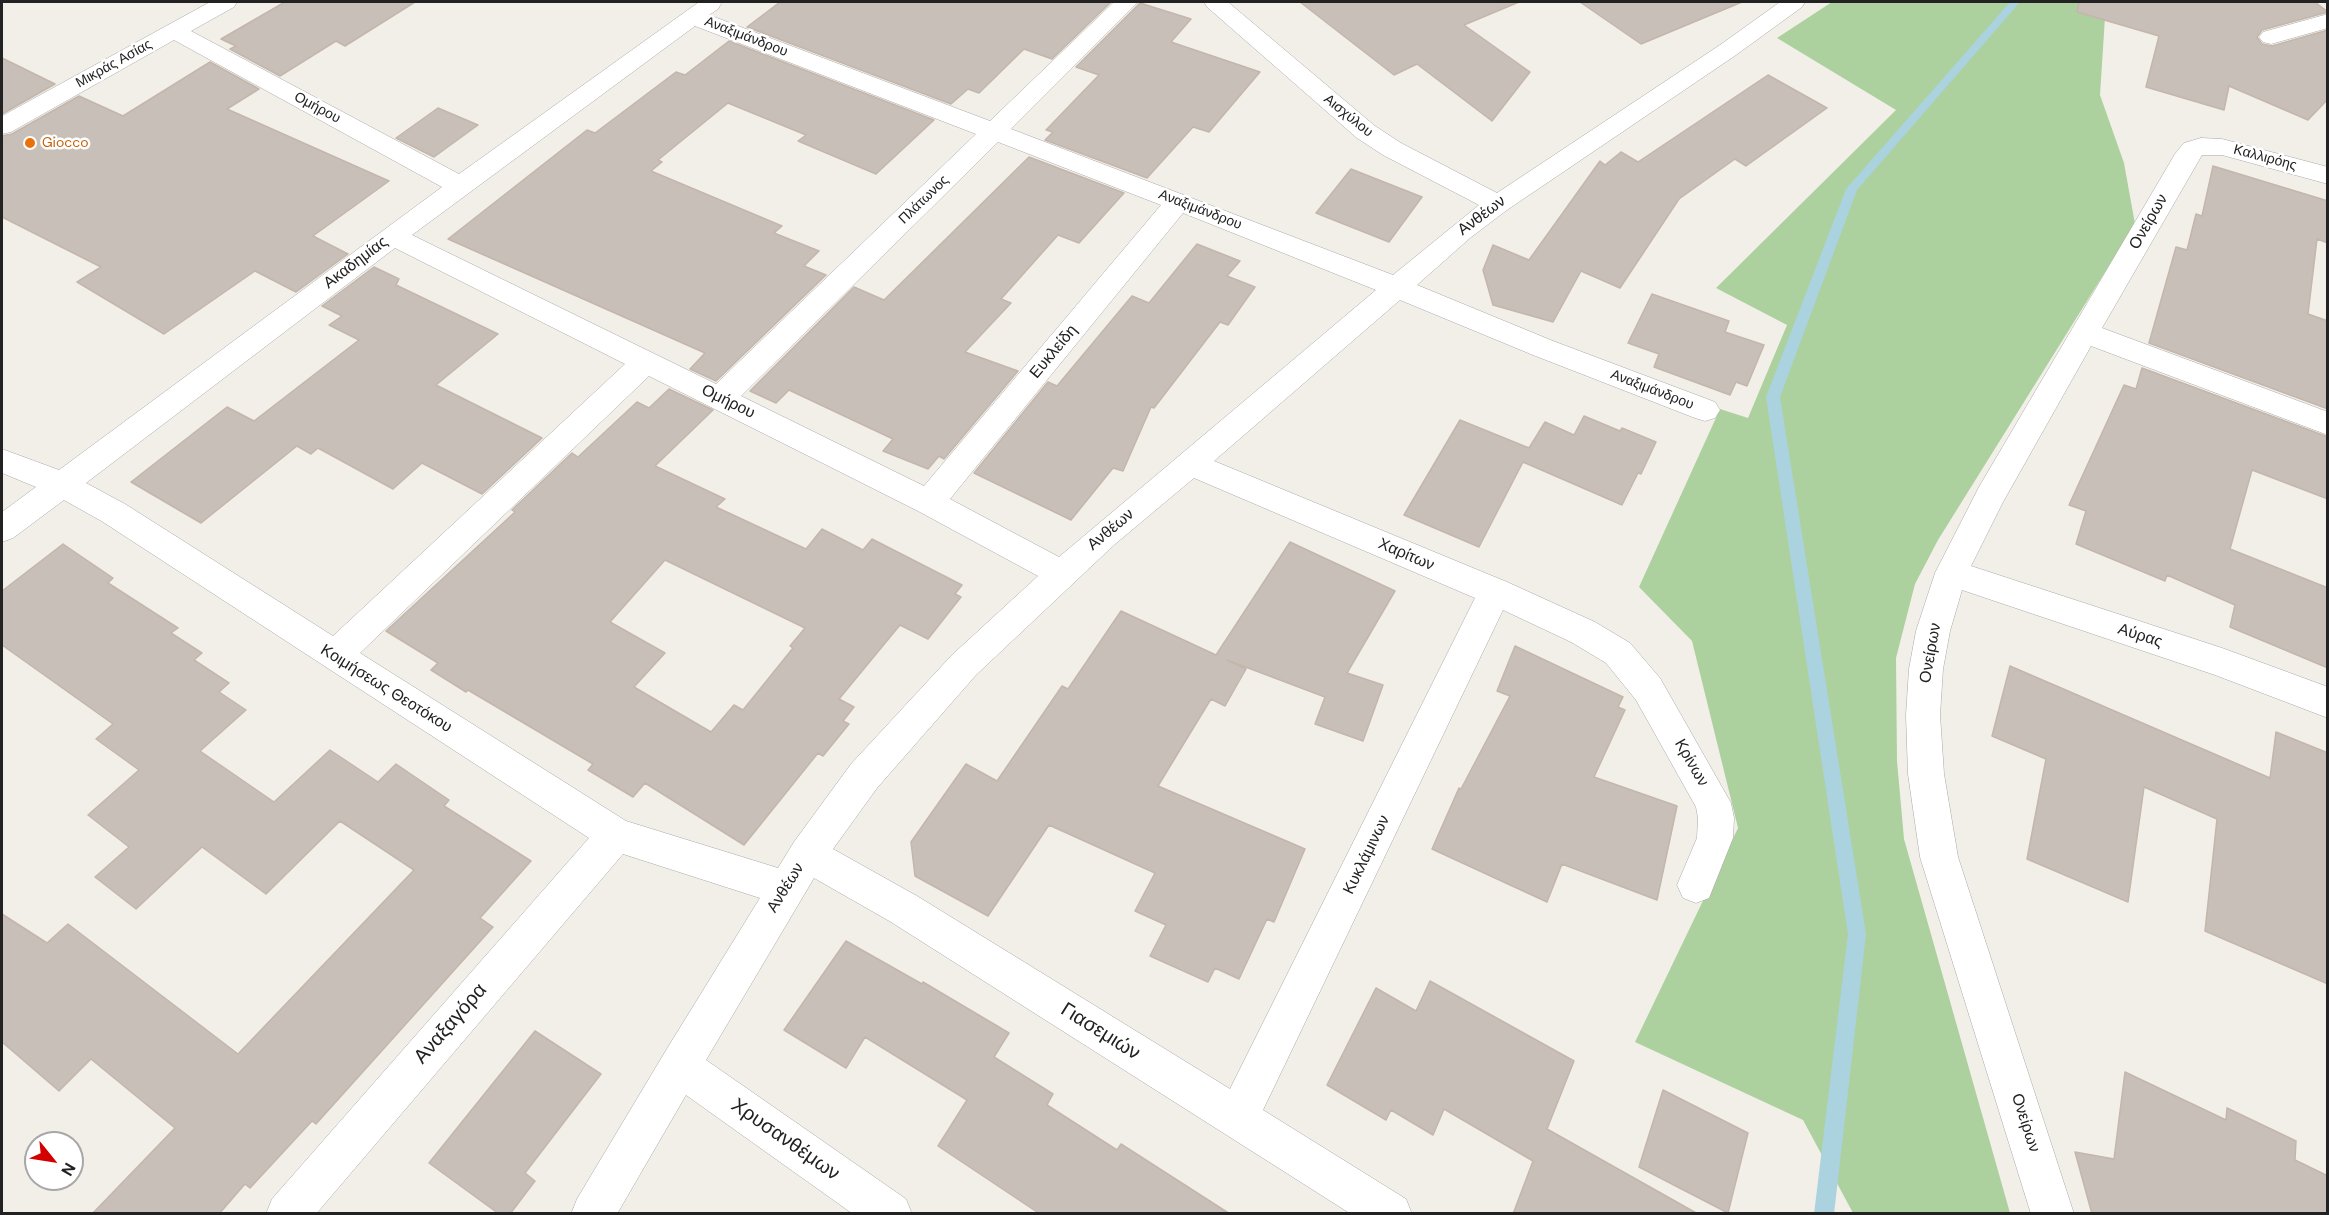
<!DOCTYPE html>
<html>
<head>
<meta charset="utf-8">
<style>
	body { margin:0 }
	#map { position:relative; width:2329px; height:1215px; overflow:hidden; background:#f2efe9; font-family:"DM Sans",sans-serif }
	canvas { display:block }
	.frame { position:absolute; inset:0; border:3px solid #222; pointer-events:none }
	.north { position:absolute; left:24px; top:1131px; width:60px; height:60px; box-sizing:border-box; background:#fff; border:2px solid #a7a7a7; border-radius:50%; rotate:120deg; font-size:16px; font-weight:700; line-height:24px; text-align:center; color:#222 }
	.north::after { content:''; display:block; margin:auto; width:21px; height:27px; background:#d40000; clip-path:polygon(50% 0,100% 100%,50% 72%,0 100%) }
</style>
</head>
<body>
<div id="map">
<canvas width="2329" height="1215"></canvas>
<div class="frame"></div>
<div class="north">N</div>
</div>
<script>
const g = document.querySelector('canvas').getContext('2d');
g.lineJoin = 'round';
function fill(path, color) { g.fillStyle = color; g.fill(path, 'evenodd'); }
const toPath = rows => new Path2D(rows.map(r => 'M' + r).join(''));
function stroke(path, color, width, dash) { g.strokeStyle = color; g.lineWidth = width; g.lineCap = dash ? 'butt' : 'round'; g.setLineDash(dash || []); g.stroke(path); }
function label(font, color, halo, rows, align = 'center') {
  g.font = font + ' "DM Sans",sans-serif'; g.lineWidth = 5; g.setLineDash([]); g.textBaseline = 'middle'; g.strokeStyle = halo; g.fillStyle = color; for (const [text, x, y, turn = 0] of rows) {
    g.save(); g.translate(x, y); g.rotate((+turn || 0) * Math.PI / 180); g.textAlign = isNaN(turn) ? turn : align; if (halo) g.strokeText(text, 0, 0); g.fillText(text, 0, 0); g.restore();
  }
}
fill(toPath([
	[1832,2,2106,2,2100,95,2124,163,2135,224,1938,540,1915,584,1896,658,1897,761,1904,839,2010,1213,1853,1213,1803,1120,1635,1042,1738,828,1692,641,1639,587,1720,409,1748,418,1787,325,1716,288,1896,110,1777,38]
]), '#add19e');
fill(toPath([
	[2010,2,2020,2,1857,190,1780,397,1866,934,1834,1214,1814,1214,1848,934,1766,397,1846,189,2010,2]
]), '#aad3df');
const building = toPath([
	[285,2,415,2,345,46,336,41,280,76,230,49,236,46,221,39,285,2],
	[780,2,1111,2,1052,59,1024,49,979,93,968,89,951,104,747,27,780,2],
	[1300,2,1519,2,1464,25,1530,72,1492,121,1417,64,1394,75,1300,2],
	[1580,2,1742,2,1641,44,1580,2],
	[2079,2,2315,2,2328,12,2262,30,2257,37,2262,44,2272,46,2328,30,2328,99,2308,120,2229,86,2224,110,2146,87,2159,36,2077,12,2079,2],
	[1140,3,1191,19,1171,42,1260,72,1209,132,1193,127,1147,178,1045,140,1053,132,1046,130,1099,75,1076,67,1140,3],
	[729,41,934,120,876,174,798,141,806,135,728,103,658,160,662,162,651,171,782,226,774,233,819,251,804,266,826,275,716,381,690,369,705,353,448,239,587,130,595,133,676,72,685,75,729,41],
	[2,58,55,84,2,114,2,58],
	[210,62,259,89,227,109,389,181,313,236,348,254,296,292,255,271,164,334,77,282,101,267,2,217,2,136,12,134,79,96,123,116,210,62],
	[1768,75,1827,108,1746,166,1735,159,1679,199,1620,288,1581,271,1553,322,1493,305,1483,270,1493,245,1529,260,1600,161,1605,165,1621,152,1638,162,1768,75],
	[438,108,478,125,434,157,396,138,438,108],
	[1029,157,1124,193,1079,243,1058,235,1001,299,1011,303,965,352,1018,371,944,459,939,456,928,469,883,451,893,439,789,390,776,403,750,391,854,287,884,300,1029,157],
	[2213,166,2328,201,2328,243,2317,239,2308,314,2328,321,2328,409,2149,343,2176,247,2187,250,2196,214,2202,216,2213,166],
	[1351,169,1422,197,1389,242,1316,213,1351,169],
	[1197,244,1240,261,1227,276,1255,287,1228,325,1220,322,1154,408,1151,407,1123,471,1113,468,1071,520,974,473,1048,382,1057,386,1132,296,1149,303,1197,244],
	[374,267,399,279,396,285,498,334,436,385,542,438,482,494,422,463,393,489,318,448,311,454,297,446,201,523,131,482,227,407,254,421,359,340,329,325,342,316,322,306,374,267],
	[1652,294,1729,321,1725,332,1764,345,1747,386,1736,382,1730,395,1654,367,1659,354,1628,343,1652,294],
	[2142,368,2328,437,2328,499,2252,470,2230,549,2328,588,2328,668,2230,627,2235,605,2167,575,2165,581,2076,544,2086,511,2069,505,2124,385,2136,389,2142,368],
	[669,389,713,410,655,466,725,499,716,507,806,549,822,529,863,550,872,539,962,585,955,594,961,597,928,639,900,625,839,699,854,707,843,721,849,724,823,756,818,753,744,845,645,783,633,797,588,770,593,764,468,690,466,692,431,670,438,663,386,631,515,512,512,510,572,453,578,457,637,402,649,408,669,389],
	[665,560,805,628,790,646,793,648,743,710,734,705,711,732,634,687,665,653,610,622,665,560],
	[1584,416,1620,431,1622,428,1656,442,1641,474,1638,473,1622,505,1523,462,1479,547,1404,515,1460,420,1529,448,1545,422,1574,435,1584,416],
	[1290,542,1395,591,1347,673,1383,685,1363,741,1315,724,1325,697,1227,660,1246,669,1225,706,1211,699,1158,786,1305,849,1274,922,1267,919,1239,979,1215,968,1208,982,1150,956,1166,925,1135,911,1155,873,1049,825,988,916,915,876,911,842,966,764,997,781,1062,686,1068,689,1121,611,1216,655,1290,542],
	[63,544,113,578,108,583,178,628,171,633,202,653,194,660,229,683,219,692,246,710,200,751,274,802,330,750,378,782,396,764,449,800,444,806,531,861,480,918,493,927,316,1124,312,1121,250,1188,245,1184,219,1214,92,1214,175,1128,91,1059,59,1091,2,1042,2,914,47,943,68,924,238,1054,414,870,340,821,266,894,202,847,136,909,95,877,129,847,88,815,139,770,96,739,113,724,2,645,2,591,63,544],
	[1515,646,1623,697,1618,707,1625,710,1594,777,1677,806,1657,900,1562,864,1547,902,1432,849,1459,788,1461,789,1510,696,1497,691,1515,646],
	[2010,666,2270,778,2276,732,2328,753,2328,984,2205,931,2217,819,2144,787,2128,902,2027,859,2046,759,1992,736,2010,666],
	[846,941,922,984,923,982,1009,1033,994,1057,1053,1094,1047,1105,1117,1150,1121,1144,1230,1214,1040,1214,938,1146,967,1100,865,1037,846,1068,784,1030,846,941],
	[1430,981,1574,1061,1547,1129,1698,1214,1513,1214,1533,1161,1444,1109,1433,1135,1391,1110,1386,1120,1327,1085,1376,988,1416,1011,1430,981],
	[535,1031,601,1074,525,1173,535,1181,510,1214,499,1214,429,1163,535,1031],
	[2125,1072,2226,1120,2227,1108,2296,1141,2295,1160,2328,1176,2328,1214,2092,1214,2075,1152,2114,1159,2125,1072],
	[1663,1090,1748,1133,1728,1213,1639,1167,1663,1090]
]);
fill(building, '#c7bfb8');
stroke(building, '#c4b6ab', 1.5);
const minor = toPath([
	[210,2,237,2,234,7,191,31,459,174,699,2,720,2,721,4,718,9,709,15,990,121,1114,2,1138,2,1011,129,1393,275,1479,205,1383,155,1357,138,1207,7,1204,2,1228,2,1375,126,1401,143,1497,193,1720,45,1780,2,1805,2,1802,7,1736,55,1507,210,1470,238,1417,285,1553,341,1715,402,1720,410,1715,418,1705,421,1695,418,1533,355,1400,300,1214,461,1507,582,1595,622,1630,643,1660,678,1731,803,1734,818,1733,838,1709,898,1696,903,1683,898,1677,885,1697,838,1698,818,1696,807,1636,700,1606,663,1571,642,1503,610,1263,1110,1406,1199,1412,1214,1351,1214,891,922,814,878,706,1060,906,1199,912,1214,853,1214,686,1095,617,1214,571,1214,577,1199,665,1052,760,898,623,854,316,1214,266,1214,272,1199,589,838,103,522,64,500,13,538,2,542,2,512,36,487,2,473,2,449,59,470,442,187,174,40,11,132,2,134,2,116,210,2],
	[695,26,976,134,716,384,412,235,695,26],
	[998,142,1161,205,924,486,741,396,998,142],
	[1183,213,1376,290,1059,557,950,499,1183,213],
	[395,248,625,364,333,636,125,504,86,483,395,248],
	[649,376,918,511,1038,576,952,655,851,764,794,842,778,868,626,821,360,653,649,376],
	[1194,478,1475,598,1230,1089,917,896,833,849,877,788,976,675,1114,545,1194,478],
	[2328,14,2328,28,2271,44,2263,42,2259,37,2263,32,2328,14],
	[2201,138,2222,139,2328,167,2328,184,2222,155,2202,155,2102,328,2328,412,2328,435,2091,346,2003,502,1971,566,2222,648,2328,687,2328,718,2215,675,1962,590,1950,631,1943,669,1940,715,1944,774,1958,857,2074,1214,2031,1214,1920,857,1908,774,1906,715,1909,669,1916,631,1935,573,1979,487,2175,154,2184,143,2201,138]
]);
stroke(minor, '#a9a9a9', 1);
fill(minor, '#fff');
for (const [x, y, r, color] of [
	[30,143,6,"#e8710a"]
]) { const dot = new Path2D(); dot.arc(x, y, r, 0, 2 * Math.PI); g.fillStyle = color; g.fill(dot); stroke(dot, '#fff', 2); }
label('14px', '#222', '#fff', [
	["Αναξιμάνδρου",746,37,21],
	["Μικράς Ασίας",114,64,-29],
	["Ομήρου",317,108,28],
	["Αισχύλου",1348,116,39],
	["Καλλιρόης",2265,158,15],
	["Πλάτωνος",924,200,-44],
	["Αναξιμάνδρου",1200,210,21],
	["Αναξιμάνδρου",1652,390,21]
]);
label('14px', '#c56008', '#fff', [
	["Giocco",42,143]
], 'left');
label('16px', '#222', '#fff', [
	["Ανθέων",1482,216,-37],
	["Ονείρων",2149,222,-60],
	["Ακαδημίας",356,263,-37],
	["Ευκλείδη",1054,352,-50],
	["Ομήρου",728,402,26],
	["Ανθέων",1111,530,-40],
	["Χαρίτων",1406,555,23],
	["Αύρας",2140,636,18],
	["Ονείρων",1931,653,-80],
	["Κοιμήσεως Θεοτόκου",386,689,32],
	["Κρίνων",1691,763,60],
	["Κυκλάμινων",1367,855,-64],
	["Ανθέων",786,888,-58],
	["Ονείρων",2025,1123,72]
]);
label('20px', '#222', '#fff', [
	["Αναξαγόρα",451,1024,-49],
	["Γιασεμιών",1100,1032,32],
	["Χρυσανθέμων",785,1140,35]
]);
</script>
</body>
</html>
